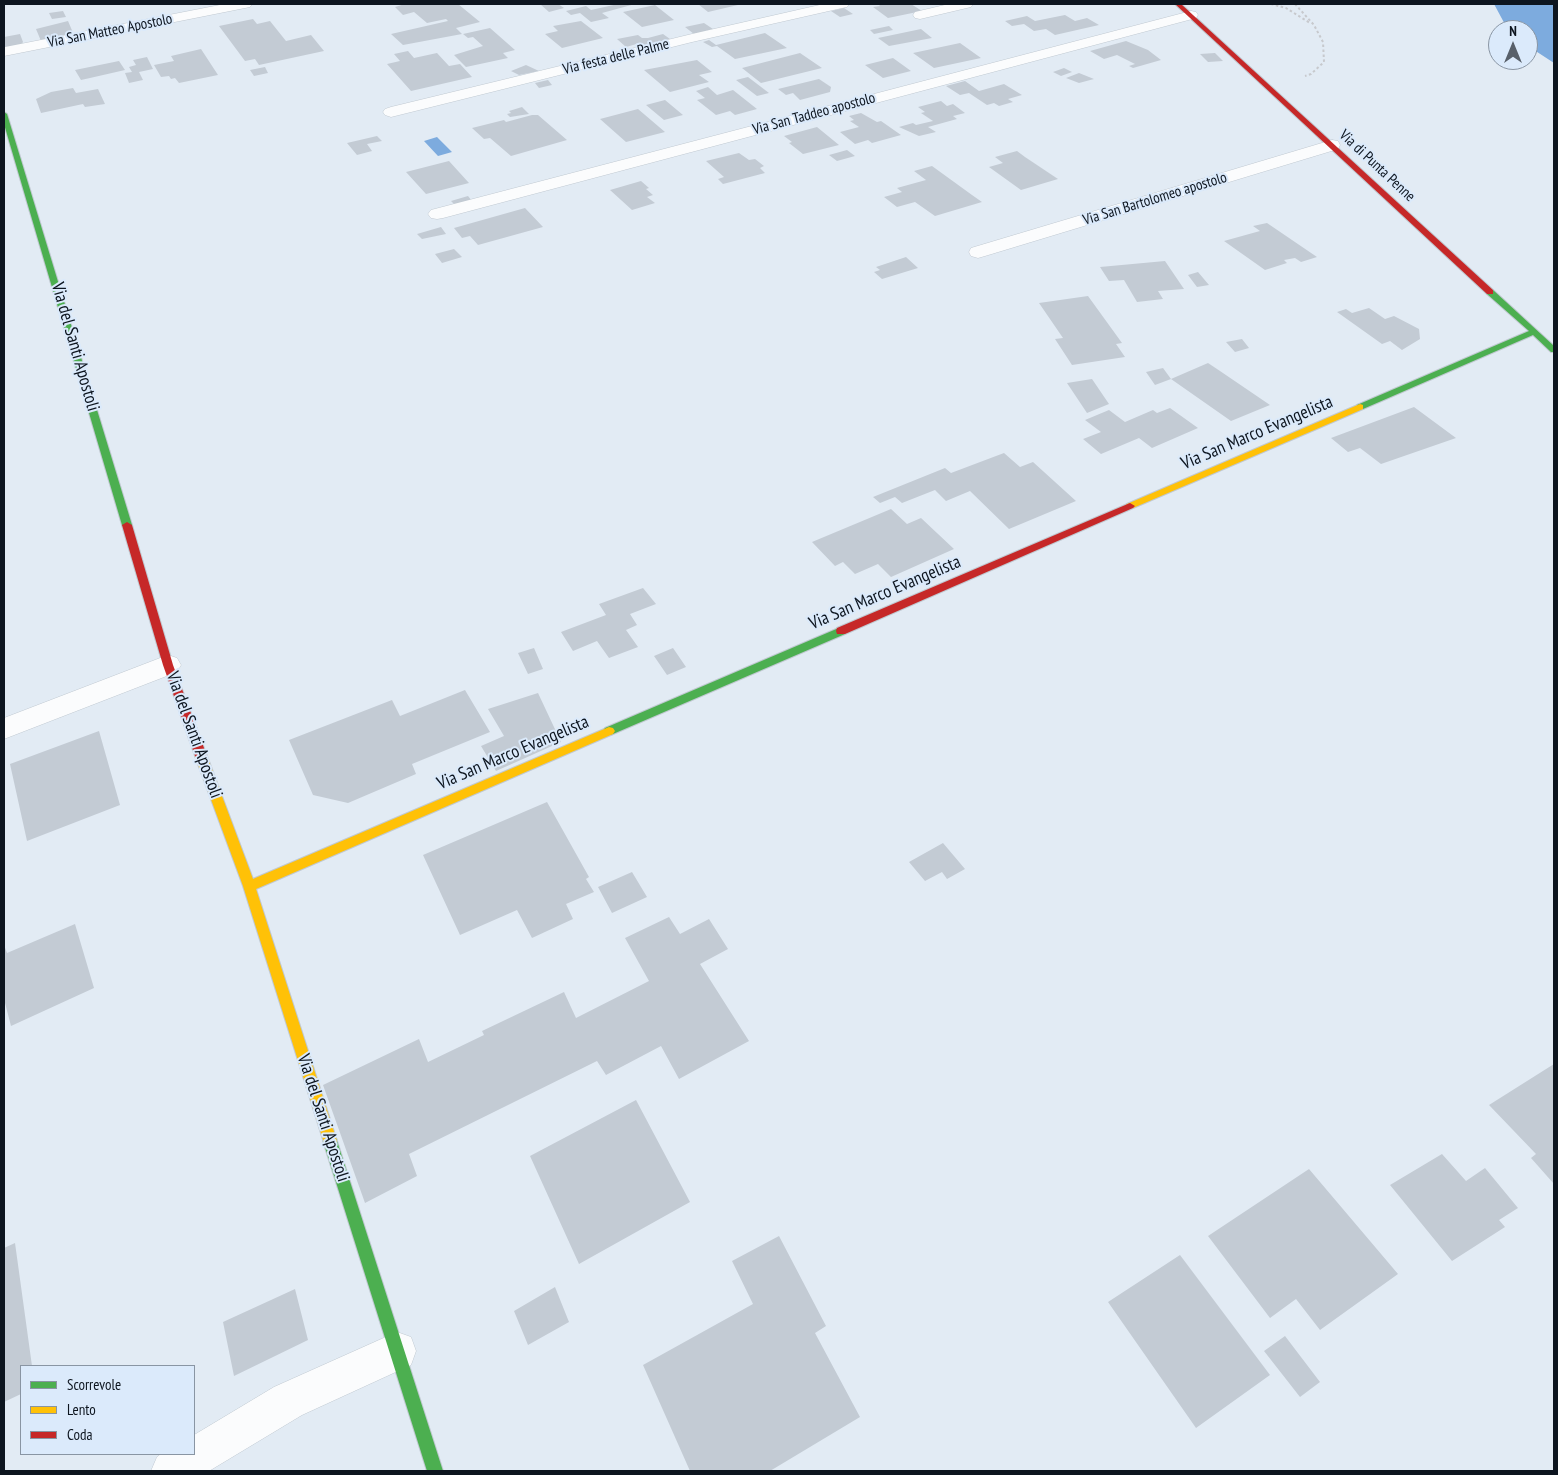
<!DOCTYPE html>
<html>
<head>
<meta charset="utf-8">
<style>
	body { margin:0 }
	#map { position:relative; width:1558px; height:1475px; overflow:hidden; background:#e2ebf4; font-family:"PT Sans Narrow",sans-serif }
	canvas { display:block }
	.frame { position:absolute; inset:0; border:5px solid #0d151f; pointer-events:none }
	.legend { position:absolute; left:20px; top:1365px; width:175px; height:90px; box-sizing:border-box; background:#dbeafb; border:1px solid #8995a3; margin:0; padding:6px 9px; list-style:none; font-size:15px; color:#0d151f }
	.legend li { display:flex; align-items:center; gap:10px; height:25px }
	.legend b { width:25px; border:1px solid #8995a3 }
	.north { position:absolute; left:1488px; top:20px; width:50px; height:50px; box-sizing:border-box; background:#dbeafb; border:1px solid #8995a3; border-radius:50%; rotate:0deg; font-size:14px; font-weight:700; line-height:20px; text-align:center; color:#0d151f }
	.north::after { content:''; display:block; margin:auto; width:18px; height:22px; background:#58606a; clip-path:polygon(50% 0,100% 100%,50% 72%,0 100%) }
</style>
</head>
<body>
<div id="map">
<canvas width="1558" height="1475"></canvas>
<div class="frame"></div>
<ul class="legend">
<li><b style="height:6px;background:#4caf50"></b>Scorrevole</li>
<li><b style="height:6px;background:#ffc107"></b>Lento</li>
<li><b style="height:6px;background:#c62828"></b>Coda</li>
</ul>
<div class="north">N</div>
</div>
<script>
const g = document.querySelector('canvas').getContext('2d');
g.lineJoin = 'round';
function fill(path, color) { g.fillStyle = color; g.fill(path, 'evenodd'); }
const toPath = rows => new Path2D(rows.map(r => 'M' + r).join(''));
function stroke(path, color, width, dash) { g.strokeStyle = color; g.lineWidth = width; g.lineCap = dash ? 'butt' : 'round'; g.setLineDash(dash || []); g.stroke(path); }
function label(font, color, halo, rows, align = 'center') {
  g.font = font + ' "PT Sans Narrow",sans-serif'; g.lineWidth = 4; g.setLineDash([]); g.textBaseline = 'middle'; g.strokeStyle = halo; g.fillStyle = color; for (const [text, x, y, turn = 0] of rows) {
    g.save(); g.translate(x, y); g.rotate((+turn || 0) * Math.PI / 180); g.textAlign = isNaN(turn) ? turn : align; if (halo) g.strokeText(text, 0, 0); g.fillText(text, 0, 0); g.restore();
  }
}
fill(toPath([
	[1494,4,1554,4,1554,63,1528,46,1528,30,1508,30],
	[437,137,452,152,438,156,424,141]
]), '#7dabde');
fill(toPath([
	[405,4,458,4,480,22,456,28,462,34,403,45,391,34,448,21,446,19,427,23,414,12,403,15,395,7],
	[540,4,558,4,564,8,549,12],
	[618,4,635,4,602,13,609,18,591,22,580,13,571,15,566,11,586,6,591,10],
	[698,4,736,4,738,5,708,12],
	[878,4,911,4,922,11,888,18,873,7,880,6],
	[655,5,674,20,642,27,623,12],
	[844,8,853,14,840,17,831,11],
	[63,11,66,17,52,19,49,13],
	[1065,15,1075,21,1087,18,1099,25,1055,35,1046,29,1034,31,1024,24,1012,26,1005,21,1027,16,1035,21],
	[253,19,257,24,270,21,286,41,311,35,324,51,259,65,255,59,245,61,219,26],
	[68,21,74,35,41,41,36,29],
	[581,21,603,38,562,48,545,34,558,31,553,26],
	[704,23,713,29,694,34,685,27],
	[889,26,893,30,874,34,870,30],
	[490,28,515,50,503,53,508,58,466,67,454,55,483,46,473,37,468,38,463,34],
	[921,29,932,38,889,46,878,38],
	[765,33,787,48,735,59,717,46,712,47,703,42,709,40,716,45],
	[20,34,23,42,21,45,4,50,4,37],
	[663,34,670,39,642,46,640,43,626,47,617,39,638,35,642,38,648,38],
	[1126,41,1148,50,1161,60,1133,68,1129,66,1135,64,1117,55,1104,59,1090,51],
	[960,43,981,58,934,68,913,53],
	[201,49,218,75,179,83,175,78,171,79,169,76,161,77,154,65,174,61,171,56],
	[408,51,414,58,437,53,449,66,460,64,472,77,411,91,387,64,400,61,394,54],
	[800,53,822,68,761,83,742,68],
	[1215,53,1223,61,1208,62,1200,54],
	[147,57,153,69,139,72,143,80,129,83,125,73,132,72,129,67,136,65,133,60],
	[893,58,911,71,883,78,865,65],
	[697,60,712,72,699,75,709,82,670,92,644,70],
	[119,61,125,70,90,78,81,80,75,70],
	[526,65,539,71,519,75,511,71],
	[265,67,268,73,254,76,250,70],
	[1064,68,1072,72,1061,76,1053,72],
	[1079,73,1094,79,1079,83,1066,78],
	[748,77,769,93,757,96,736,80],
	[819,79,831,87,830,92,800,100,793,93,786,95,778,89],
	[548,80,552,85,539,88,535,83],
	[965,81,979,91,1004,84,1022,95,1008,99,1013,102,999,106,994,103,987,105,969,93,960,95,946,86],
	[708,87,717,95,733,90,757,109,735,115,730,111,716,115,697,100,705,98,696,91],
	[73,88,76,93,98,89,105,104,85,107,83,104,41,113,36,99,51,92],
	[665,100,683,115,664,120,646,105],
	[941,101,947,106,953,104,965,113,953,116,957,119,928,127,936,132,919,136,899,127,913,123,916,125,933,121,921,113,925,112,918,107],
	[522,107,529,114,510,117,507,114,511,113,509,111],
	[638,109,665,132,626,142,600,119],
	[861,113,877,122,881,121,901,135,872,143,868,140,855,144,840,132,859,127,850,121,854,120,849,116],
	[532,115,538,115,567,140,511,156,490,138,484,139,472,128,504,120,506,122],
	[817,127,839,145,803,154,789,143,792,142,784,136],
	[377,136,382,141,367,144,372,151,357,155,347,143],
	[847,150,855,156,837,161,829,155],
	[1017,151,1025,157,1058,179,1021,190,989,167,1003,163,995,157],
	[739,153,749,160,755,159,764,166,760,168,765,173,723,184,718,179,724,177,706,161],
	[449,161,469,183,426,194,406,172],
	[932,166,972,195,982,202,935,216,915,202,897,207,884,197,902,192,897,188,926,180,914,171],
	[641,181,649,188,646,189,653,195,647,197,655,203,632,210,610,190],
	[468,196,472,201,455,205,451,201],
	[525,208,543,227,478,245,470,236,462,238,454,228],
	[1267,223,1317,257,1301,262,1295,258,1284,260,1287,263,1265,270,1224,241,1260,231,1253,226],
	[441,227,446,234,422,239,417,234],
	[454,249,462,257,442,263,435,254],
	[906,257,918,268,882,279,874,272,880,270,876,267],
	[1165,261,1184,289,1158,291,1163,299,1137,302,1124,280,1109,281,1100,267],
	[1198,272,1209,285,1197,287,1188,275],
	[1088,296,1122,343,1116,344,1125,357,1072,365,1055,339,1063,338,1039,303],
	[1369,308,1385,319,1394,316,1419,329,1420,339,1402,350,1390,341,1382,344,1337,312,1346,309,1352,313],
	[1242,339,1249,348,1235,352,1226,342],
	[1208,363,1220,371,1270,405,1231,421,1171,379],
	[1163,368,1171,379,1155,385,1146,372],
	[1092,379,1109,404,1087,413,1067,383],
	[1414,407,1456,438,1381,464,1360,448,1348,452,1331,438],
	[1170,408,1198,428,1152,448,1139,438,1101,454,1083,439,1101,432,1085,420,1109,410,1125,422,1153,410,1157,413],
	[1004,453,1020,467,1033,462,1076,501,1009,529,970,491,946,501,935,490,902,503,895,497,880,503,873,497,945,468,951,473],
	[891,509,907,524,921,518,954,549,891,577,878,564,855,574,843,562,835,566,812,542],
	[643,588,656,604,630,614,637,625,626,630,638,647,609,658,597,641,573,651,561,632,606,615,599,604],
	[534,648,543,669,528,674,518,653],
	[673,648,686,667,667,675,654,656],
	[465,690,490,732,412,764,416,774,348,803,313,795,289,740,392,700,400,716],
	[538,693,561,742,496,771,481,746,504,736,488,709],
	[99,731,120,805,27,841,10,764],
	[547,802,589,877,586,879,594,892,566,904,573,919,532,938,517,910,460,935,423,855],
	[943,843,965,869,947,879,942,872,925,881,909,862],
	[632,872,647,897,612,913,598,887],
	[669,917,680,934,709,919,728,949,700,964,749,1041,679,1079,661,1046,606,1075,597,1061,409,1154,417,1176,365,1203,323,1085,419,1039,428,1062,484,1035,482,1031,564,992,576,1018,649,981,625,938],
	[75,924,94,988,11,1026,4,999,4,945,7,953],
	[1554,1064,1554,1184,1531,1158,1536,1154,1489,1105],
	[636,1100,690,1202,579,1264,530,1156],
	[1442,1154,1466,1181,1485,1168,1518,1208,1499,1220,1505,1227,1452,1261,1390,1185],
	[1309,1169,1398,1274,1320,1330,1296,1299,1270,1318,1208,1236],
	[779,1236,826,1326,815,1333,860,1417,770,1471,690,1471,643,1365,753,1304,732,1261],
	[15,1243,32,1366,21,1366,21,1394,4,1402,4,1248],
	[1180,1255,1270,1375,1196,1428,1108,1302],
	[555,1287,569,1322,528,1345,514,1311],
	[295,1289,308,1340,234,1376,223,1322],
	[1285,1336,1320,1382,1300,1397,1264,1351]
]), '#c3cbd4');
const street = toPath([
	[225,4,252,4,250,7,245,8,4,56,5,47,225,4],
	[824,4,849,4,847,7,842,8,692,42,391,117,385,115,383,112,385,109,391,107,692,34,824,4],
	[949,4,973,4,971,7,920,19,915,18,913,15,915,12,949,4],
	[1191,11,1196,12,1198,15,1196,18,443,218,437,219,431,218,428,214,431,210,1191,11],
	[1332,140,1338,141,1340,145,1338,149,985,256,978,258,971,256,969,252,971,248,1332,140],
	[168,655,177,658,181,665,177,672,4,739,4,718,168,655],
	[397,1332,411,1337,416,1351,411,1365,302,1415,209,1471,151,1471,157,1457,161,1454,194,1454,194,1435,274,1387,397,1332]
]);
const fast = toPath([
	[4,112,7,114,132,525,130,527,124,527,122,525,4,124,4,112],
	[1487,290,1493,290,1554,346,1554,352,1551,352,1533,335,1363,409,1357,409,1357,405,1529,331,1487,294,1487,290],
	[841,627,846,631,845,634,613,734,609,735,605,734,603,731,605,728,841,627],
	[330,1134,335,1136,337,1141,443,1471,427,1471,323,1141,325,1136,330,1134]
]);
const slow = toPath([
	[1360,404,1363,405,1363,409,1133,508,1127,508,1125,506,1127,504,1360,404],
	[609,727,613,728,615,731,613,734,256,889,337,1141,335,1146,330,1148,325,1146,243,886,195,756,197,753,201,752,205,753,207,756,253,879,609,727]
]);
const jam = toPath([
	[1175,4,1181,4,1493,290,1493,294,1487,294,1175,4],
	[1130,503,1135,506,1133,508,845,634,837,634,836,631,837,628,1130,503],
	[127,522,132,525,173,665,207,756,205,759,201,760,197,759,195,756,163,665,122,525,127,522]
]);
stroke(street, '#c0c9d1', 1);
stroke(fast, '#c0c9d1', 2);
stroke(slow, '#c0c9d1', 2);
stroke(jam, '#c0c9d1', 2);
stroke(toPath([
	[1271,4,1286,8,1310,23],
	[1295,4,1314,25,1323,42,1324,62,1311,74,1305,76]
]), '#c7c9cd', 2, [2.5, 2.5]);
fill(street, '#fbfcfd');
fill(fast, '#4caf50');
fill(slow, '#ffc107');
fill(jam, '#c62828');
label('15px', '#0d151f', '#dbeafb', [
	["Via San Matteo Apostolo",110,31,-11],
	["Via festa delle Palme",616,57,-14],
	["Via San Taddeo apostolo",814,114,-15],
	["Via di Punta Penne",1377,166,43],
	["Via San Bartolomeo apostolo",1155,199,-17]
]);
label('18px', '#0d151f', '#dbeafb', [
	["Via del Santi Apostoli",75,347,74],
	["Via San Marco Evangelista",1257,433,-23],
	["Via San Marco Evangelista",885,593,-23],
	["Via del Santi Apostoli",194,735,70],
	["Via San Marco Evangelista",513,753,-23],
	["Via del Santi Apostoli",323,1118,72]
]);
</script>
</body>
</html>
